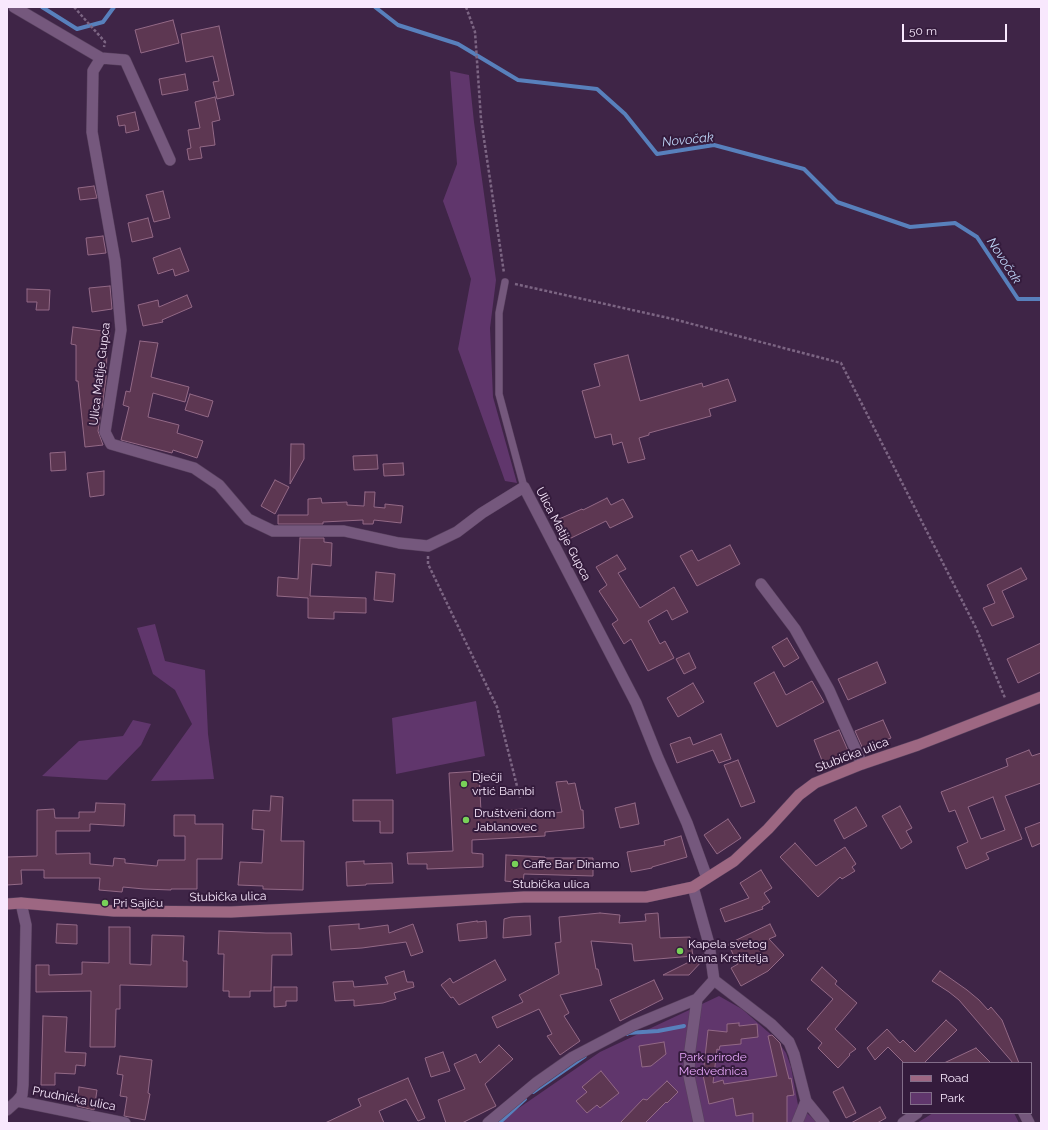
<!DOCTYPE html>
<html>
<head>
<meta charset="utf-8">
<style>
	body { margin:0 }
	#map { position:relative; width:1048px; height:1130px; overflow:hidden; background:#3f2547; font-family:Raleway,sans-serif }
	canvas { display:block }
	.frame { position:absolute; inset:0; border:8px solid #f8e8fd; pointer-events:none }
	.legend { position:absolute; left:902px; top:1062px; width:130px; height:52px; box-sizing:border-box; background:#341b3c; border:1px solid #826d89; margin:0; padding:5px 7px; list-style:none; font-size:12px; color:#f8e8fd }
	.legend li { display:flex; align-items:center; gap:8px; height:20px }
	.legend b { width:20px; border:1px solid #826d89 }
	.scale { position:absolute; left:902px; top:24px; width:105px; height:18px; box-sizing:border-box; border:2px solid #f8e8fd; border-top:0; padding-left:5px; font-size:12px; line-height:14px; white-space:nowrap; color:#f8e8fd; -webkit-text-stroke:3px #341b3c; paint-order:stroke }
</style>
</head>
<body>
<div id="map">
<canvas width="1048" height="1130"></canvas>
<div class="frame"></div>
<ul class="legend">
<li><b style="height:5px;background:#9d6782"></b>Road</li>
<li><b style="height:11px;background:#60366c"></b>Park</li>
</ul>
<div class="scale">50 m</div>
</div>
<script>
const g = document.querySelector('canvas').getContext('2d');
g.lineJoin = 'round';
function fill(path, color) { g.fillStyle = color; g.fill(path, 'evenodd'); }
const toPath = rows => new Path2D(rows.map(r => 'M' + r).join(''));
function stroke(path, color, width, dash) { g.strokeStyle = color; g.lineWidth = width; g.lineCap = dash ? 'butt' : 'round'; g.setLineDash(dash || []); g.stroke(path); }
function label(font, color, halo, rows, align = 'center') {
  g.font = font + ' Raleway,sans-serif'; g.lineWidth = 4; g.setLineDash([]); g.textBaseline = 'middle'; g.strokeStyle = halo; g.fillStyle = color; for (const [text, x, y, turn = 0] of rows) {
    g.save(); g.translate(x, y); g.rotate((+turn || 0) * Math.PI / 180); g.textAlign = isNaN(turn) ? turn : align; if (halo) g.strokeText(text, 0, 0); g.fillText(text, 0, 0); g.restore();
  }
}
fill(toPath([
	[450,71,469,75,474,122,496,280,490,328,493,397,517,483,505,481,458,349,471,279,443,201,457,164],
	[155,624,165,661,205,670,208,734,214,779,151,781,192,724,175,690,153,674,137,628],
	[476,701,485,756,396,774,392,718],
	[133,720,151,724,141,745,107,780,42,776,79,741,123,736],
	[719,996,742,1009,776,1039,786,1053,791,1067,798,1105,818,1123,497,1123,600,1052],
	[933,1113,1014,1113,1019,1123,917,1123]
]), '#60366c');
stroke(toPath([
	[42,7,77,29,103,22,114,7],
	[375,7,398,25,458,44,518,80,597,89,625,114,657,154,714,145,804,169,837,202,910,227,955,223,977,237,1018,299,1041,299],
	[627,1034,628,1033,658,1031,684,1026],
	[533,1092,585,1056],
	[499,1123,525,1099]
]), '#5880bc', 4);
const building = toPath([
	[173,20,179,43,141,53,135,30,173,20],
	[219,26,234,95,217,99,213,82,219,81,213,56,186,62,181,34,219,26],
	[185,74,188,90,162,95,159,79,185,74],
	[215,97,220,120,212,122,215,145,200,147,202,158,189,160,187,149,191,148,188,130,200,128,195,102,215,97],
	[135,112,139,130,126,133,125,125,119,126,117,116,135,112],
	[94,186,97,198,80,200,78,188,94,186],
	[163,191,170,218,154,222,146,195,163,191],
	[148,218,153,237,132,242,128,223,148,218],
	[103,236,106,253,88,255,86,238,103,236],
	[180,248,189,271,175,276,173,269,158,274,153,258,180,248],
	[110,286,112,309,92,312,89,288,110,286],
	[27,289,50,290,49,310,36,310,37,302,27,302,27,289],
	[187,295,192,307,162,320,163,322,143,326,138,305,158,300,159,307,187,295],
	[73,327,110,332,107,352,106,378,102,408,99,408,100,418,98,431,103,445,85,447,78,381,76,381,76,345,71,344,73,327],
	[140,341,158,343,151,377,189,387,185,402,153,393,148,417,179,425,177,433,203,441,197,458,173,450,172,453,121,440,129,407,123,405,126,391,130,392,140,341],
	[628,355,640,401,702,383,703,387,728,379,736,401,709,409,711,416,649,433,649,435,639,438,645,459,628,463,622,442,613,445,611,434,595,438,582,391,600,386,594,364,628,355],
	[190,394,213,401,208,417,185,410,190,394],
	[291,444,304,444,304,459,290,484,291,444],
	[65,452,66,470,51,471,50,453,65,452],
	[377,455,378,469,354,470,353,456,377,455],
	[403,463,404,475,384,476,383,464,403,463],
	[104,471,104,495,90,497,87,473,104,471],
	[275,480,289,487,275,514,261,506,275,480],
	[365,492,375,492,374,507,385,508,385,504,403,506,401,523,374,520,373,524,363,524,363,520,323,522,323,524,278,524,278,515,308,515,308,499,321,498,322,503,347,502,347,505,364,506,365,492],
	[607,498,611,505,623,499,633,517,610,528,606,521,569,539,559,519,582,509,583,510,607,498],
	[300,538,324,538,324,542,332,543,331,566,312,564,310,596,366,598,366,613,334,612,334,619,308,618,308,598,277,596,278,577,298,579,300,538],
	[730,545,740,564,697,586,680,556,692,550,698,561,730,545],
	[617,555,626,569,618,573,640,608,674,587,688,612,672,620,667,610,648,621,660,644,665,641,674,658,648,671,631,639,624,644,612,624,618,620,599,591,607,585,596,567,617,555],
	[1021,568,1027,579,1002,591,1014,617,992,626,983,608,995,603,987,585,1021,568],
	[376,572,395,574,393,602,374,600,376,572],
	[787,638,799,658,784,667,772,647,787,638],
	[1041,643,1041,672,1018,683,1007,659,1041,643],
	[689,653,696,668,684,674,676,659,689,653],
	[877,662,886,683,848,700,838,679,877,662],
	[774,672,786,695,812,681,824,702,777,727,754,683,774,672],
	[693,683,704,702,678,717,667,698,693,683],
	[883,720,891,738,863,749,855,731,883,720],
	[839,730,849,753,823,763,814,740,839,730],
	[721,734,731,759,719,763,713,750,677,763,670,744,690,737,693,745,721,734],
	[1029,750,1032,756,1041,753,1041,783,1005,796,1022,839,986,853,989,859,966,869,957,847,968,842,955,810,949,812,941,792,1008,766,1006,759,1029,750],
	[993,797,1005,830,981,839,968,807,993,797],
	[738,760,755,802,741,807,724,765,738,760],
	[479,771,481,812,524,809,524,817,547,816,547,814,562,812,556,782,567,781,568,784,575,783,581,810,583,810,584,828,545,832,545,836,472,840,472,853,483,854,483,867,427,869,427,864,408,864,407,853,453,851,449,773,479,771],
	[271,796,283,797,281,841,304,841,303,890,263,889,263,886,238,885,240,862,262,863,264,830,252,829,253,810,270,811,271,796],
	[353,800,393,800,393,833,380,833,380,821,353,821,353,800],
	[96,803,125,804,124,826,90,824,90,831,56,831,56,854,90,853,90,864,113,866,114,858,125,859,125,863,157,866,158,860,185,860,185,836,174,836,174,815,195,815,195,824,223,824,222,859,197,859,197,889,171,889,171,890,144,889,123,887,122,892,99,890,100,878,44,878,44,870,21,870,22,884,7,885,7,857,37,856,37,810,54,809,55,818,79,818,79,812,95,812,96,803],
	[635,803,639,824,620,828,615,808,635,803],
	[900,806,912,828,906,831,912,842,901,849,882,816,900,806],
	[856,807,867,826,844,839,834,820,856,807],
	[728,819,741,838,717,854,704,835,728,819],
	[1041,822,1041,843,1032,847,1025,828,1041,822],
	[681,836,687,857,652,867,652,868,631,872,627,852,665,845,664,841,681,836],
	[795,843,816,866,845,847,856,864,852,867,855,871,842,879,840,877,818,897,780,857,795,843],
	[506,855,545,857,545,858,593,858,593,876,524,874,523,883,505,881,506,855],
	[364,861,364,864,392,863,393,883,366,884,366,885,347,886,346,862,364,861],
	[761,870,772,888,764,893,770,902,762,907,763,909,725,922,720,909,749,898,740,883,761,870],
	[600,913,620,915,619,923,646,921,645,914,658,913,660,938,690,937,693,956,634,961,632,944,591,941,596,969,598,969,602,985,560,995,569,1013,564,1016,580,1041,560,1055,547,1036,552,1034,539,1009,497,1028,492,1017,523,1002,519,995,559,974,555,943,561,942,559,917,600,913],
	[530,916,531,935,503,938,504,919,511,917,530,916],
	[477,921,477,922,486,921,487,938,459,941,457,924,477,921],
	[57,924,77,925,77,944,56,943,57,924],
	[359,924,359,929,388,925,389,933,413,924,423,952,411,956,406,942,362,948,331,950,329,926,359,924],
	[770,924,776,936,769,939,784,955,768,971,741,986,731,968,738,964,728,944,770,924],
	[109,927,130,927,130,964,151,965,152,935,184,936,183,961,187,961,187,987,120,985,120,1009,116,1009,115,1047,90,1047,91,991,36,992,36,965,49,965,49,975,82,974,82,962,109,963,109,927],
	[219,931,266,933,291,933,292,955,272,955,271,991,250,991,250,997,229,997,229,991,223,991,224,954,218,954,219,931],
	[703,955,704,959,689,975,663,975,703,955],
	[495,960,506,980,459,1005,453,997,451,998,441,985,450,978,453,983,495,960],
	[822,967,837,981,835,984,857,1003,835,1029,856,1049,849,1054,850,1055,838,1068,818,1048,822,1043,807,1029,833,999,811,980,822,967],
	[404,971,407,982,413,982,414,987,394,993,396,999,383,1003,354,1006,354,1000,335,1001,333,982,353,981,354,987,388,984,385,977,404,971],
	[940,971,967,990,979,1000,988,1010,991,1007,1002,1020,1019,1063,1013,1063,959,1000,949,992,932,981,940,971],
	[654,980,663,999,620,1021,610,1000,654,980],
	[274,987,297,987,297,1001,286,1001,286,1006,274,1007,274,987],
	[43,1016,67,1017,65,1052,86,1053,85,1066,76,1065,75,1074,55,1073,55,1085,41,1085,43,1016],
	[946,1020,957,1030,925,1062,926,1063,904,1063,888,1047,875,1060,867,1048,887,1029,900,1043,903,1040,915,1052,946,1020],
	[739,1023,739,1026,757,1024,758,1037,741,1039,741,1044,720,1046,719,1050,717,1049,713,1083,723,1080,724,1084,777,1076,768,1036,772,1035,780,1043,789,1079,791,1078,794,1095,787,1096,787,1123,753,1123,753,1113,736,1116,733,1098,709,1104,703,1075,708,1030,727,1032,727,1024,739,1023],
	[664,1042,666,1054,651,1066,642,1067,639,1046,664,1042],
	[499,1045,513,1059,485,1084,496,1106,462,1123,446,1123,438,1100,465,1089,454,1064,476,1054,480,1063,499,1045],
	[976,1048,991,1063,944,1063,976,1048],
	[443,1052,450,1071,431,1077,425,1058,443,1052],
	[120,1056,152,1060,148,1093,150,1094,145,1120,124,1116,127,1097,120,1096,123,1075,117,1074,120,1056],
	[601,1071,619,1093,600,1108,597,1105,587,1113,576,1101,587,1092,582,1087,601,1071],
	[408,1078,425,1118,418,1121,406,1099,379,1111,384,1123,325,1123,361,1106,358,1099,408,1078],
	[667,1081,678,1092,667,1103,666,1102,645,1123,620,1123,643,1099,647,1100,667,1081],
	[79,1087,97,1090,94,1110,77,1106,79,1087],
	[843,1087,856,1113,846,1118,833,1092,843,1087],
	[880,1107,886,1118,877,1123,851,1123,880,1107]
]);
fill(building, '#5d3752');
stroke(building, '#936986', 1);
const service = toPath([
	[505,282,499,313,499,394,524,487]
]);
const minor = toPath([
	[14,7,101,58],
	[170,160,125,60,101,58,93,71,92,132,115,261,121,330,105,432,111,444,194,468,219,485,248,519,273,531,344,531,399,543,428,546,457,532,482,513,524,487,636,703,658,758,687,823,707,878],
	[761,584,795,629,829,690,862,764],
	[714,980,771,1024,789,1042,794,1054,806,1101,824,1123],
	[697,999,690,1050,689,1076,699,1123],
	[17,1101,125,1123],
	[7,1110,17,1101,22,1095,23,1085,26,925,21,903],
	[1024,1113,1029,1123],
	[488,1123,536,1083,573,1057,634,1025,697,999,714,980,709,944,693,887],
	[797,1123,806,1101],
	[903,1123,917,1113]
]);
const secondary = toPath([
	[7,904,21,903,114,911,231,912,524,897,646,897,693,887,734,861,768,829,799,795,815,783,862,764,918,745,1041,697]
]);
stroke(service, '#58415e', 8);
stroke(minor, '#58415e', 12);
stroke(secondary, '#58415e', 12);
stroke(toPath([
	[74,7,105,42,104,47],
	[466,7,475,32,481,119,504,273],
	[515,284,673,319,841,363,976,628,1005,698],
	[428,556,428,564,497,707,520,798]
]), '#7c6583', 2.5, [3, 2]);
stroke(service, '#75587d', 7);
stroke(minor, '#75587d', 11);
stroke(secondary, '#9d6782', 11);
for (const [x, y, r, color] of [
	[464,784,4,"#78d158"],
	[466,820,4,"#78d158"],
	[515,864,4,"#78d158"],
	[105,903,4,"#78d158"],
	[680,951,4,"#78d158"]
]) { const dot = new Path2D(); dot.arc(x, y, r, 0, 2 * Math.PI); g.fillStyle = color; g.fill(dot); stroke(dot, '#341b3c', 1.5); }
label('12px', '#f8e8fd', '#341b3c', [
	["Ulica Matije Gupca",100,374,-83],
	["Ulica Matije Gupca",563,534,62],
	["Stubička ulica",852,755,-21],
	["Stubička ulica",551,884],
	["Stubička ulica",228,897,-1],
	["Prudnička ulica",74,1099,11]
]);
label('12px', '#f8e8fd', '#341b3c', [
	["Dječji",472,777],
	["vrtić Bambi",472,791],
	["Društveni dom",474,813],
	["Jablanovec",474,827],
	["Caffe Bar Dinamo",523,864],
	["Pri Sajiću",113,903],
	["Kapela svetog",688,944],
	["Ivana Krstitelja",688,958]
], 'left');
label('12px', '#e9a9fc', '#341b3c', [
	["Park prirode",713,1057],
	["Medvednica",713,1071]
]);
label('italic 13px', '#bfd5f7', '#341b3c', [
	["Novočak",688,140,-6],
	["Novočak",1004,261,57]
]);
</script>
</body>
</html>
